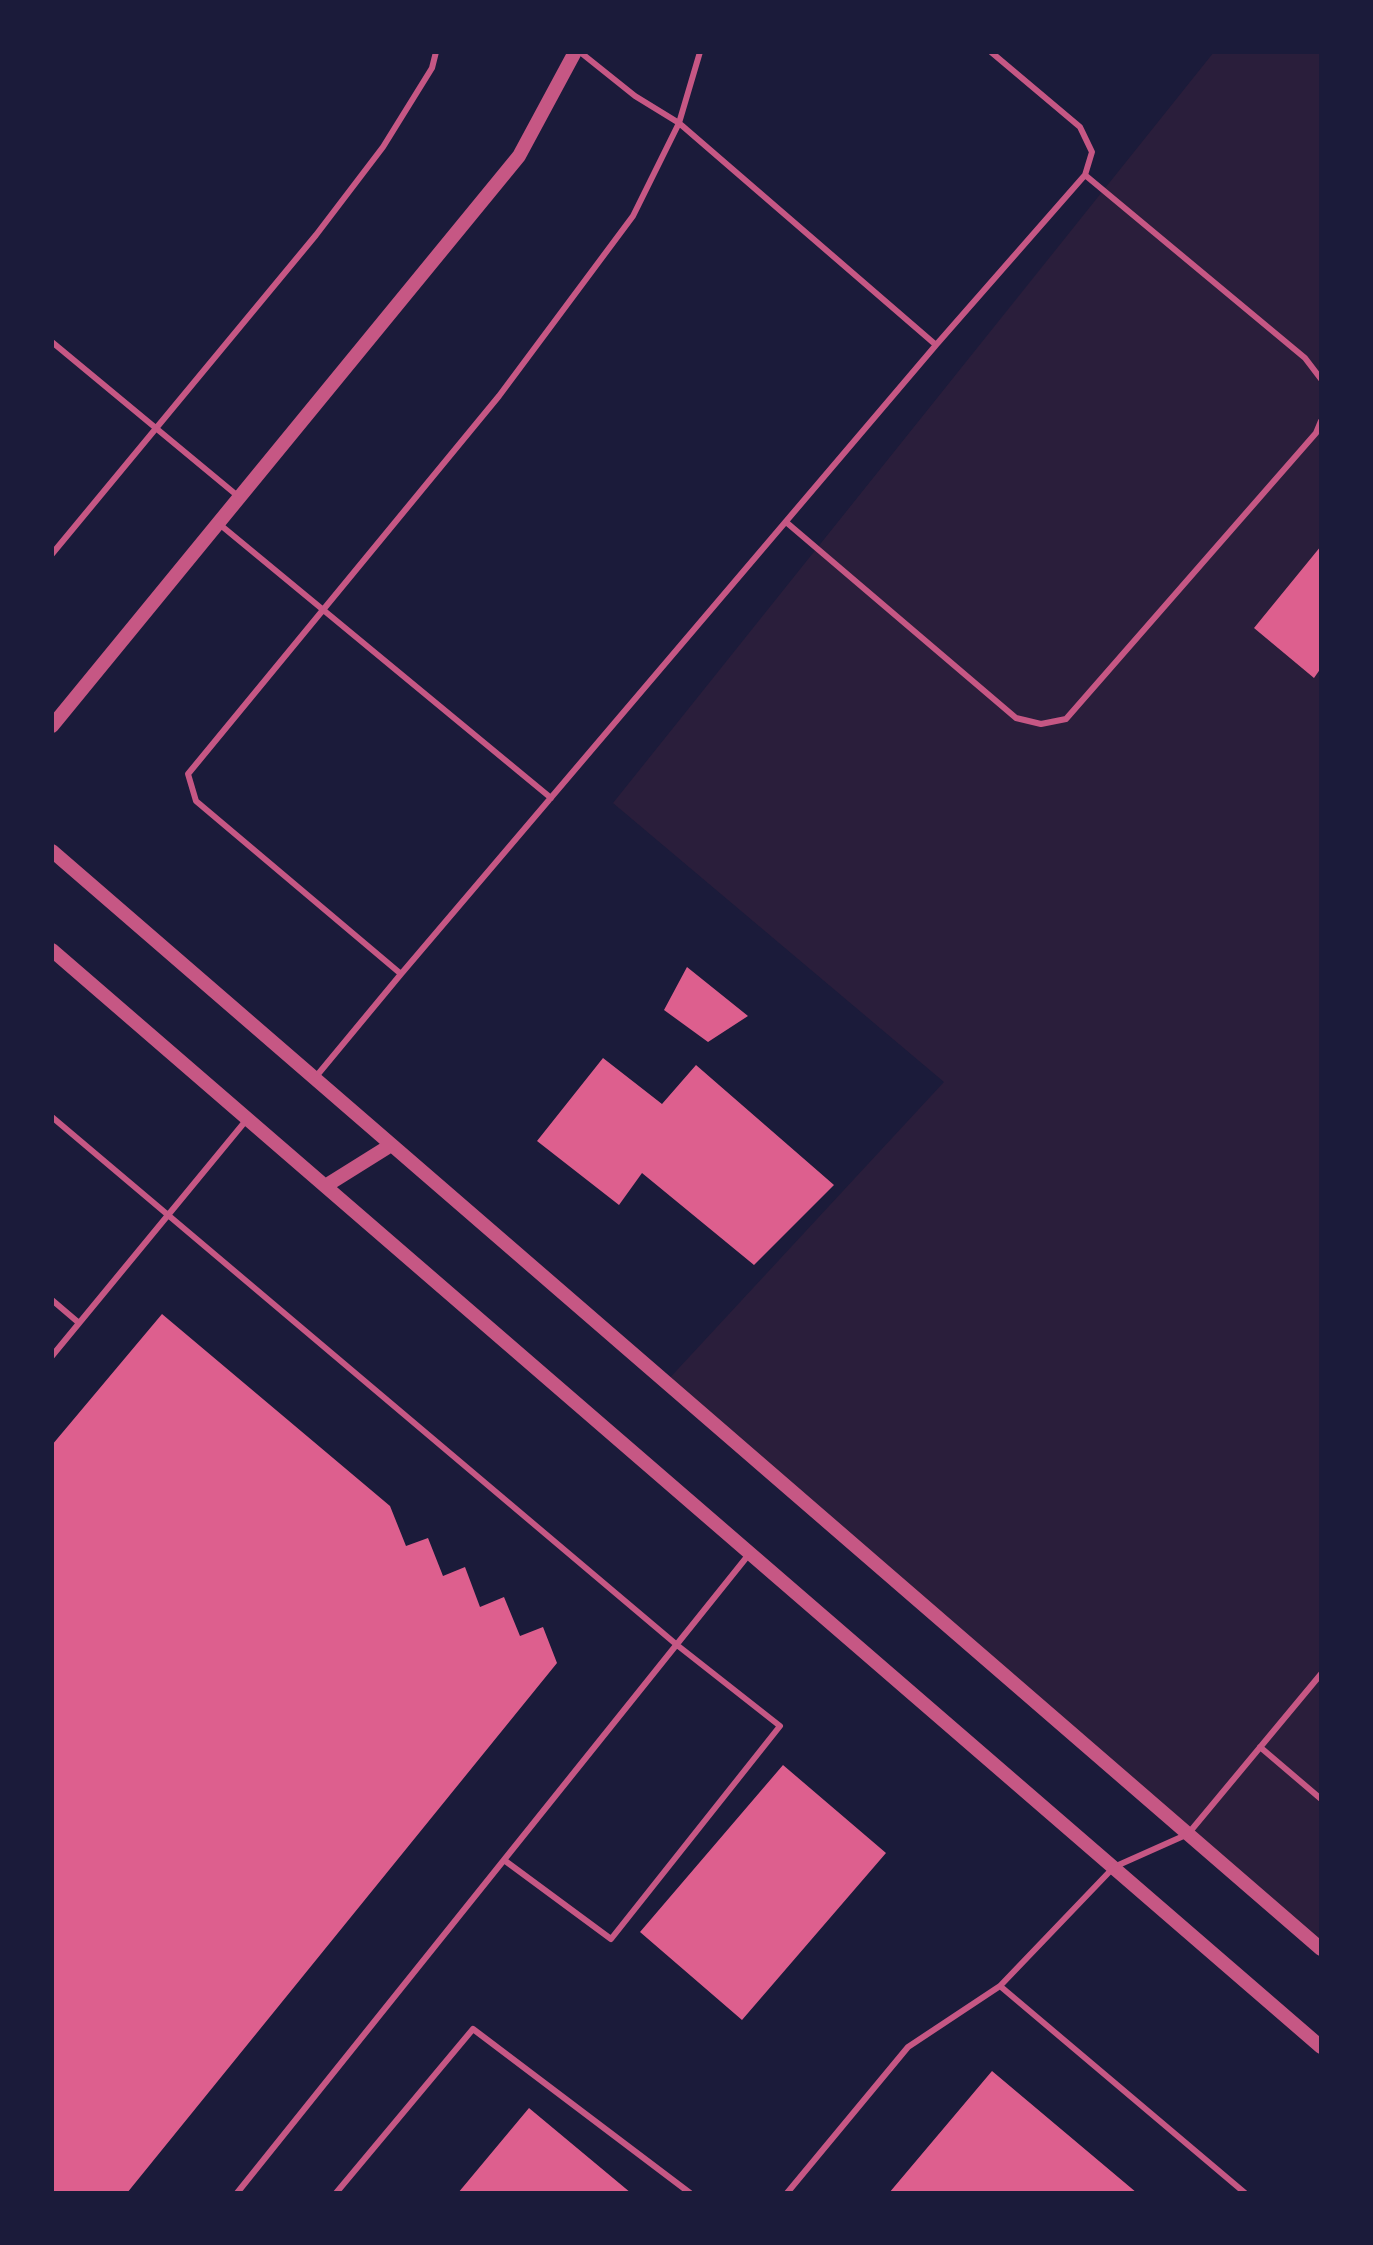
<!DOCTYPE html>
<html>
<head>
<meta charset="utf-8">
<style>
	body { margin:0 }
	#map { position:relative; width:1373px; height:2245px; overflow:hidden; background:#1b1b3a; font-family:"Roboto Condensed",sans-serif }
	canvas { display:block }
	.frame { position:absolute; inset:0; border:54px solid #1b1b3a; pointer-events:none }
</style>
</head>
<body>
<div id="map">
<canvas width="1373" height="2245"></canvas>
<div class="frame"></div>
</div>
<script>
const g = document.querySelector('canvas').getContext('2d');
g.lineJoin = 'round';
function fill(path, color) { g.fillStyle = color; g.fill(path, 'evenodd'); }
const toPath = rows => new Path2D(rows.map(r => 'M' + r).join(''));
function stroke(path, color, width, dash) { g.strokeStyle = color; g.lineWidth = width; g.lineCap = dash ? 'butt' : 'round'; g.setLineDash(dash || []); g.stroke(path); }
fill(toPath([
	[1214,52,1321,52,1321,1949,666,1382,944,1082,613,803]
]), '#2a1e3b');
fill(toPath([
	[1321,546,1321,668,1314,678,1254,628],
	[687,967,748,1016,708,1042,664,1010],
	[603,1058,662,1104,696,1065,834,1185,754,1265,642,1173,619,1205,537,1141],
	[162,1314,390,1506,406,1546,428,1538,443,1576,465,1567,480,1607,504,1597,520,1636,543,1627,557,1663,127,2193,52,2193,52,1445],
	[783,1765,886,1853,742,2020,640,1932],
	[992,2071,1137,2193,889,2193],
	[529,2108,631,2193,458,2193]
]), '#dd5f8e');
stroke(toPath([
	[580,52,635,96,679,123,936,345,1085,175,1092,152,1080,127,991,52],
	[700,52,679,123,633,216,499,396,188,774,196,801,401,974,936,345],
	[1085,175,1305,358,1321,379],
	[52,342,239,497],
	[786,522,1016,718,1041,724,1066,719,1316,433,1321,421],
	[218,523,551,798],
	[52,554,316,235,383,147,432,68,436,52],
	[314,1079,401,974],
	[52,1117,677,1645,780,1726,611,1939,504,1860],
	[52,1300,79,1323],
	[52,1356,248,1118],
	[1260,1747,1321,1799],
	[1000,1986,1245,2193],
	[237,2193,750,1553],
	[336,2193,473,2029,690,2193],
	[787,2193,908,2047,1000,1986,1114,1867,1188,1834,1321,1674]
]), '#c65784', 6);
stroke(toPath([
	[52,726,519,156,575,52],
	[52,851,1321,1949],
	[52,950,1321,2047],
	[327,1185,391,1145]
]), '#c65784', 14);
</script>
</body>
</html>
